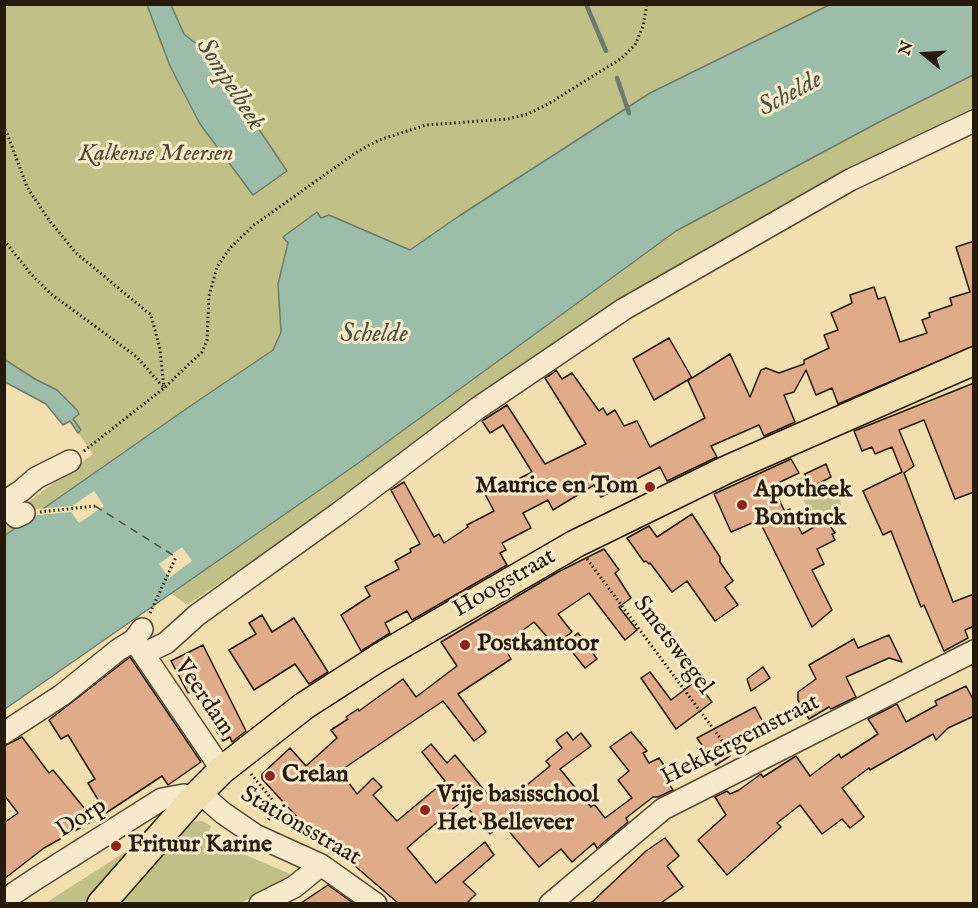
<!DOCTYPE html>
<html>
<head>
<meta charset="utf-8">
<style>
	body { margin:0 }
	#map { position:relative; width:978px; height:908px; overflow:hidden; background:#f2dfaf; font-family:"IM FELL English",serif }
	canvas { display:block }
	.frame { position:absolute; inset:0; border:6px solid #251a0c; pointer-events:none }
	.north { position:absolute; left:894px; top:24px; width:60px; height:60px; -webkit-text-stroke:4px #f7eacb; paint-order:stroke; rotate:288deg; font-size:16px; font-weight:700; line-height:24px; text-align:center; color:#251a0c }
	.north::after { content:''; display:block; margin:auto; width:21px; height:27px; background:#251a0c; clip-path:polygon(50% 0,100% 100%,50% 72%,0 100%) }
</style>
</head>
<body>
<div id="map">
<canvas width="978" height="908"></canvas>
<div class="frame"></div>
<div class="north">N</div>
</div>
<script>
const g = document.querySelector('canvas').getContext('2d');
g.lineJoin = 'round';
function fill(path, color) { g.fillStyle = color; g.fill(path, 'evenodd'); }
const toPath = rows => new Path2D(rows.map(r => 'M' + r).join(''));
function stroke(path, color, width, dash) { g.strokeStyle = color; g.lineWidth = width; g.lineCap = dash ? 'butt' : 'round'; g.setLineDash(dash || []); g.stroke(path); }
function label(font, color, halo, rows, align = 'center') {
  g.font = font + ' "IM FELL English",serif'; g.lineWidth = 6; g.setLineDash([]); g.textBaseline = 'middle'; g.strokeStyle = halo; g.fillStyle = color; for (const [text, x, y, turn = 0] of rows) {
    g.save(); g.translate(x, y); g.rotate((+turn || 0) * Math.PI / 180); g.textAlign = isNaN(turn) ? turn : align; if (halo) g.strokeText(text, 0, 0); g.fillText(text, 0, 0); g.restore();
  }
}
fill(toPath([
	[5,5,829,5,650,93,459,216,410,250,329,215,321,218,316,212,284,237,288,243,278,284,281,332,274,350,186,409,5,536,5,519,93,454,70,421,63,425,46,404,5,382],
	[973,75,973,108,904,141,739,230,618,305,325,512,187,605,171,593,357,464,676,231,881,121],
	[804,476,810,488,815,491,833,483,840,492,841,509,812,522,797,480],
	[202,821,211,826,206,838,290,874,287,880,240,903,114,904,185,826,192,822],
	[130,849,133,854,86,903,44,904]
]), '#c1c086');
const water = toPath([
	[147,5,171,5,184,34,220,63,250,116,287,171,253,195,200,124,170,66,147,5],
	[829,5,973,5,973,75,881,121,676,231,357,464,5,709,4,536,186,409,273,350,281,332,278,284,288,243,283,237,317,212,321,218,329,215,410,250,459,216,650,93,829,5],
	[4,359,35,379,57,390,77,410,79,414,73,419,81,430,78,433,70,421,63,425,46,404,5,382,4,359]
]);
fill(water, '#9bbda9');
stroke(water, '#6c7c6a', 1.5);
fill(toPath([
	[94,491,104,506,79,523,71,512,28,516,37,509,72,506],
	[182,547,192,561,169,578,159,564]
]), '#f2dfaf');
stroke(toPath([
	[586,4,606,51],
	[617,78,629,113]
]), '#6c7c6a', 4.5);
stroke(toPath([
	[95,506,176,557]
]), '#4e5343', 1.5, [8, 6]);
const building = toPath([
	[974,241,974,346,838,404,832,388,816,395,806,370,794,392,784,395,795,422,764,436,759,425,711,446,717,457,667,481,660,467,601,497,594,485,553,510,548,500,523,513,531,528,502,543,506,550,500,553,507,565,412,620,407,611,385,623,390,633,361,651,341,615,370,596,365,587,399,569,395,561,411,552,410,549,420,544,391,490,404,482,434,537,439,534,444,543,468,527,467,525,494,511,485,494,496,488,497,490,532,472,503,425,490,433,482,421,507,405,545,464,586,444,545,378,553,373,556,370,562,379,572,373,599,411,603,408,607,415,615,410,624,426,637,421,650,447,705,418,688,381,691,378,654,400,633,359,669,338,692,378,730,354,750,397,761,370,766,368,779,373,804,364,804,360,829,348,824,335,838,330,831,313,852,303,850,295,874,287,878,299,885,297,900,342,927,333,922,320,930,317,929,313,952,305,950,298,970,292,956,247,974,241],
	[974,383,974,492,955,499,924,420,899,430,914,466,904,473,953,602,974,594,974,626,965,630,968,638,944,651,924,605,921,607,891,531,883,535,863,491,902,472,892,447,875,454,872,447,862,451,854,431,974,383],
	[791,459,799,473,776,484,778,487,774,489,785,512,790,509,802,534,826,520,835,533,832,534,835,540,817,549,824,564,812,570,832,610,812,627,759,520,731,532,714,494,791,459],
	[826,464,831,477,812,487,805,474,826,464],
	[692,514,720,557,720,562,733,581,725,587,738,605,715,621,687,581,672,592,650,563,649,564,646,561,644,562,627,538,649,526,657,537,692,514],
	[604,549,619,570,615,573,631,598,619,607,637,630,625,640,589,593,558,614,572,632,554,645,534,622,503,645,511,659,458,694,486,732,474,741,443,701,340,771,357,794,373,778,382,787,373,795,397,821,445,781,422,752,431,744,447,763,455,755,494,802,500,797,505,803,550,766,546,761,562,748,556,740,567,732,573,740,581,733,591,746,560,769,591,807,594,804,605,818,632,798,618,780,629,771,610,747,631,732,647,751,643,753,649,763,659,758,668,771,663,775,673,790,658,797,653,797,626,818,628,822,597,848,594,843,572,862,561,849,539,867,502,823,490,834,462,801,407,848,436,883,485,842,494,855,463,882,476,894,467,903,398,903,341,854,338,857,311,832,262,779,262,774,290,748,306,766,337,738,331,730,348,719,346,717,358,709,359,711,403,679,416,697,457,666,441,642,558,572,604,549],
	[262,615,272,632,294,618,328,672,309,684,295,664,254,690,229,650,256,634,249,623,262,615],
	[578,633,597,659,585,668,566,644,578,633],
	[889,635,902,662,889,658,846,677,856,697,831,709,829,707,809,719,798,700,798,692,816,679,809,665,854,639,858,648,889,635],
	[203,645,246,731,232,742,230,737,223,741,220,733,218,734,195,689,188,693,171,661,203,645],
	[130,657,201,762,168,785,162,776,106,813,88,783,95,779,68,735,61,739,49,720,130,657],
	[763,667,770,678,751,691,747,679,763,667],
	[650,672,671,700,696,681,712,702,676,729,641,678,650,672],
	[966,686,974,701,974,716,948,728,936,740,933,734,870,770,869,768,842,788,864,817,850,828,842,819,822,834,800,805,777,823,781,827,727,875,698,840,726,815,715,797,727,791,730,794,739,790,761,774,763,777,796,756,810,776,839,754,841,758,878,734,868,719,897,704,906,722,937,705,935,701,966,686],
	[755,707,765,726,724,748,730,756,716,765,697,738,755,707],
	[22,737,49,773,53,770,94,820,44,848,4,879,4,823,18,813,4,795,4,746,22,737],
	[665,838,679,856,667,866,683,887,661,903,591,903,646,851,665,838],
	[328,885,353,903,301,903,328,885]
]);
fill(building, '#dfab89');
stroke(building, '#251a0c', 1.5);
const minor = toPath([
	[4,502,21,491,36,478,70,461],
	[4,504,16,517,24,513],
	[136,643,222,770],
	[143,654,166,643,197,615,339,513,478,408,624,309,850,180,974,121],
	[4,733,62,695,118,650,134,640,142,629],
	[200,793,223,813,255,835,321,865,376,904],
	[4,900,37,878,162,799,184,795,192,800],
	[260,904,294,887,321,865],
	[550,904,663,809,974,651]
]);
const major = toPath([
	[101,904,192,800,222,770,304,706,380,657,575,544,728,469,974,361]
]);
stroke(minor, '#584b35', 24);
stroke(major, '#251a0c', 30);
stroke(toPath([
	[4,125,27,187,49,220,76,253,151,315,160,349,164,388],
	[4,240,30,273,51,294,137,357,163,387],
	[84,451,164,388,202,352,207,340,209,296,217,267,230,248,254,225,357,152,379,140,426,125,508,119,528,114,548,104,622,58,635,45,643,26,647,4],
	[40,512,95,506],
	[587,559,732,754],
	[150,613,176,557],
	[251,774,279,808,267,821],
	[279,808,297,825],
	[291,831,299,823]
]), '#251a0c', 3, [1.5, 3]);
stroke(minor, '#f7eacb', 21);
stroke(major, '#f2dfaf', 27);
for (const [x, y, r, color] of [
	[650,487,6,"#8f2418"],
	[742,505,6,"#8f2418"],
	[465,645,6,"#8f2418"],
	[270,776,6,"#8f2418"],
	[425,810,6,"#8f2418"],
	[116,846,6,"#8f2418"]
]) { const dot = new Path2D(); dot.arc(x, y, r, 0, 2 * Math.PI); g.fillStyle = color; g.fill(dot); stroke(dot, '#f7eacb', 2); }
label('italic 24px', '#544c31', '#f7eacb', [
	["Kalkense Meersen",156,155]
]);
label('bold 24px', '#251a0c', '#f7eacb', [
	["Maurice en Tom",638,487,"right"],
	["Apotheek",754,491],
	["Bontinck",754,519],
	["Postkantoor",477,645],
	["Crelan",282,776],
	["Vrije basisschool",437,796],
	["Het Belleveer",437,824],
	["Frituur Karine",128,846]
], 'left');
label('24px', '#251a0c', '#f7eacb', [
	["Hoogstraat",505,584,-30],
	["Smetswegel",672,646,53],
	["Veerdam",203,698,56],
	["Hekkergemstraat",741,741,-27],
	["Dorp",82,819,-32],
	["Stationsstraat",300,827,30]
]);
label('italic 26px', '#4e5343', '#f7eacb', [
	["Sompelbeek",229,85,57],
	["Schelde",791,95,-28],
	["Schelde",374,336]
]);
</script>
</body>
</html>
